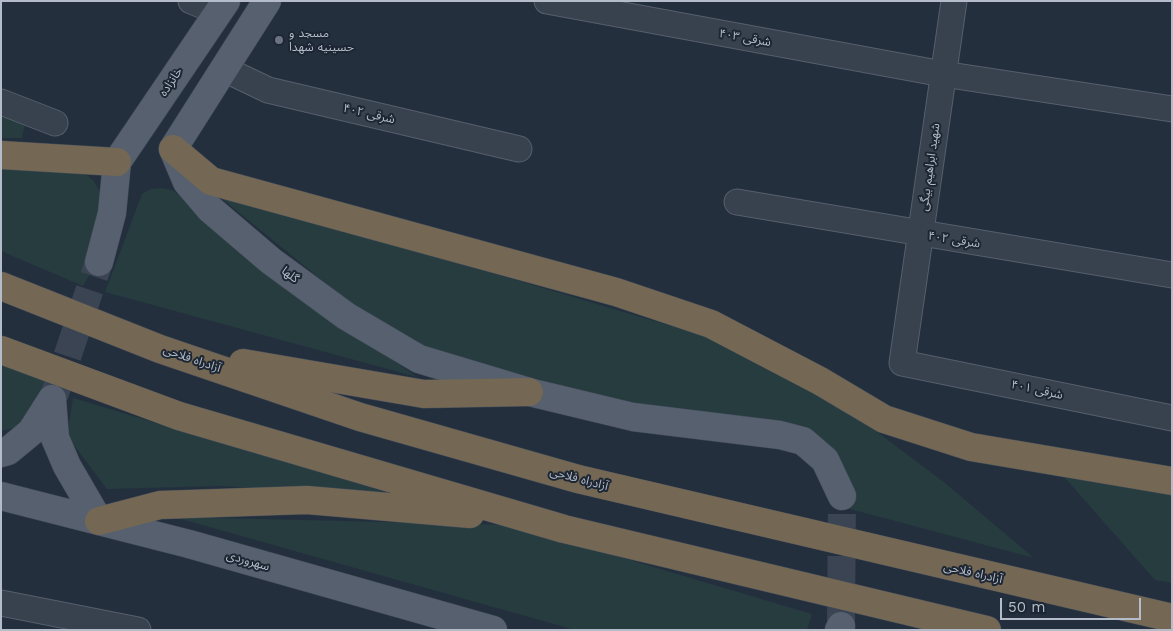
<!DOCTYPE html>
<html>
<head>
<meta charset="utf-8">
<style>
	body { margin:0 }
	#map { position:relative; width:1173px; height:631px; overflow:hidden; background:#242f3e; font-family:"Work Sans",sans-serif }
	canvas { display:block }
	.frame { position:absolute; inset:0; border:2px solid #b4bcc9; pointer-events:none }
	.scale { position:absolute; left:1000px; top:598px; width:141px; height:22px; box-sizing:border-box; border:2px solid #b4bcc9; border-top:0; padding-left:6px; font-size:15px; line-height:18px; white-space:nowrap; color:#b4bcc9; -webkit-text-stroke:4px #1d2633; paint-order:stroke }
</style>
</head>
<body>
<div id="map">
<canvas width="1173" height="631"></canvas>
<div class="frame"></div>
<div class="scale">50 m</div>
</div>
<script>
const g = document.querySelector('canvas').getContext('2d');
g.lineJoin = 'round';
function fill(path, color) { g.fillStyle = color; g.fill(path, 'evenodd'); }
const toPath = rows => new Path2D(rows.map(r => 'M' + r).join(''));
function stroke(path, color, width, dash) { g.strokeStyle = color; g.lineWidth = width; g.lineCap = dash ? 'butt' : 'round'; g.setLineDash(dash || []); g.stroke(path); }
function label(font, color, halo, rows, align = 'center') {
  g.font = font + ' "Work Sans","Noto Sans Arabic",sans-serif'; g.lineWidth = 4; g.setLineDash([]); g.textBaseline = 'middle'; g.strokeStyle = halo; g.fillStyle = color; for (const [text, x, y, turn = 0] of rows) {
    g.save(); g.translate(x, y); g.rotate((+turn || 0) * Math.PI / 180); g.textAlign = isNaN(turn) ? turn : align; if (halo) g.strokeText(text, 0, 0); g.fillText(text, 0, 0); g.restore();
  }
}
fill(toPath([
	[1,113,25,124,22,138,1,138],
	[1,165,82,171,94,181,103,198,98,260,83,286,1,251],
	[162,188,172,190,184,198,323,311,417,377,105,292,142,194,151,189],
	[210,189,708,337,836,401,945,483,1034,558,846,508,831,466,733,417,610,400,423,347,360,311],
	[1,363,51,380,25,425,1,431],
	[73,398,396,495,220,486,107,489,67,436],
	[1058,470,1172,492,1172,583,1155,580],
	[174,517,512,525,812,614,807,630,575,630]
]), '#263c3f');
stroke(toPath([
	[54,396,99,262],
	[841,626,842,496]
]), '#3a4453', 28, [28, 14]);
const minor = toPath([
	[191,1,219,12],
	[547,1,943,74,1172,109],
	[954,1,902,363,1172,418],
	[224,69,268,90,519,149],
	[1,102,55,123],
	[737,202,1172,275],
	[1,603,138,630]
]);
const major = toPath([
	[267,1,173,149,187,182,210,209,271,261,346,316,419,359,529,392,633,417,780,435,803,441,825,460,842,496],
	[99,262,112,213,117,162,226,1],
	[52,399,55,438,67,466,99,521],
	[1,453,8,451,31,432,52,399],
	[1,496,189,544,493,630],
	[839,630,841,626]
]);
const highway = toPath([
	[173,149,211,181,616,292,711,324,820,381,884,419,971,447,1172,481],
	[1,155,117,162],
	[1,286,160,349,360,417,578,479,1172,618],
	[1,350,179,416,564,529,987,630],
	[243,363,424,394,529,392],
	[99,521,160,505,307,500,470,514]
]);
stroke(minor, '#565f6c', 27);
stroke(major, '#414a57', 29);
stroke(highway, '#434c59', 29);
stroke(minor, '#38414e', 25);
stroke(major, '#56606e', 28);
stroke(highway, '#746855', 28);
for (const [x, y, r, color] of [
	[279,40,5,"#6b7280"]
]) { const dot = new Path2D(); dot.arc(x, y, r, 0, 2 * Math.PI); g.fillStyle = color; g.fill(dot); stroke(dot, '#1d2633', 2); }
label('12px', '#b4bcc9', '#1d2633', [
	["مسجد و",289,33],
	["حسینیه شهدا",289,47]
], 'left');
label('12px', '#b4bcc9', '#1d2633', [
	["۴۰۳ شرقی",745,38,10],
	["خانزاده",171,82,-56],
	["۴۰۲ شرقی",369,114,13],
	["شهید ابراهیم بیگی",930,167,-82],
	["۴۰۲ شرقی",954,240,9],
	["گلها",290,275,37],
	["آزادراه فلاحی",192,359,19],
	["۴۰۱ شرقی",1037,390,12],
	["آزادراه فلاحی",579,479,15],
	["سهروردی",248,561,16],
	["آزادراه فلاحی",973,573,13]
]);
</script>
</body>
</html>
